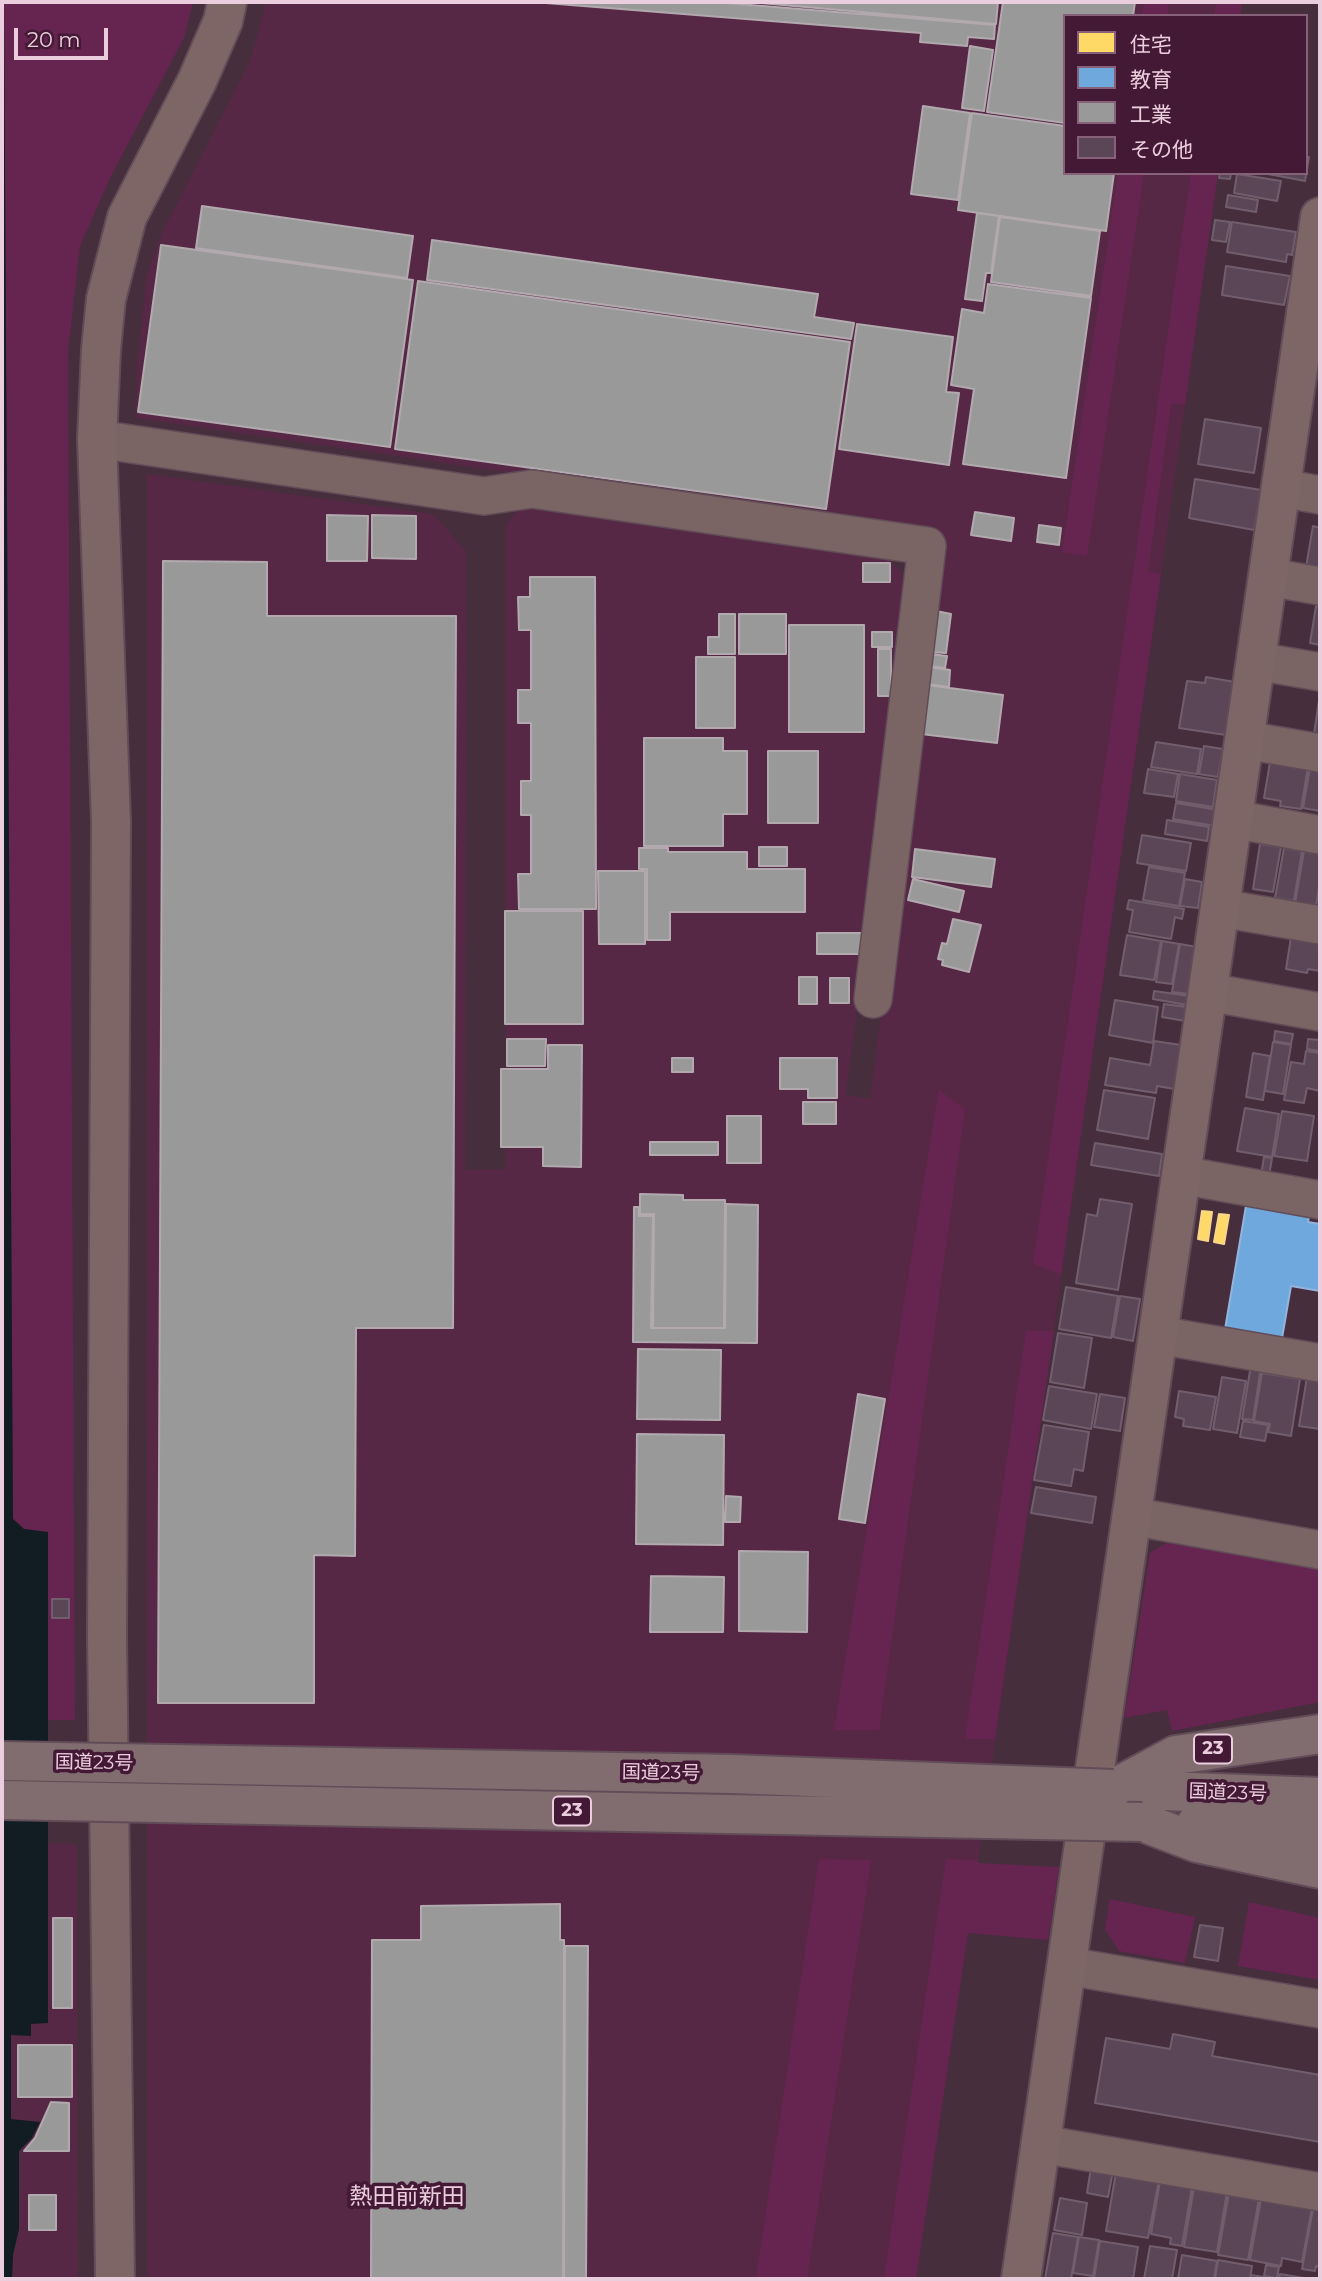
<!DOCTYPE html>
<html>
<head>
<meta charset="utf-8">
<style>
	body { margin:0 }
	#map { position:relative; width:1322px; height:2281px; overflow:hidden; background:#462e3c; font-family:Montserrat,"Noto Sans JP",sans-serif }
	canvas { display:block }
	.frame { position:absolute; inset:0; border:4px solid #ebcede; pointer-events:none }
	.legend { position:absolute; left:1063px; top:14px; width:245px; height:161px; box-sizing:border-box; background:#441935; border:2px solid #876179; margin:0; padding:9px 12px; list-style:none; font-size:21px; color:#ebcede }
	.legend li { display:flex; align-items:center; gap:14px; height:35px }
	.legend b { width:35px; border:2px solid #876179 }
	.scale { position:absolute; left:14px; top:28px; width:94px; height:32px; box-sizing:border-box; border:4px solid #ebcede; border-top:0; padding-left:9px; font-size:21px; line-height:24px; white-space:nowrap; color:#ebcede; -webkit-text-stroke:5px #441935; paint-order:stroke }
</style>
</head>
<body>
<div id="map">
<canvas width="1322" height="2281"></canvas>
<div class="frame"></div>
<ul class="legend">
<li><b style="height:19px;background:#ffd966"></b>住宅</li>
<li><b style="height:19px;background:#6fa8dc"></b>教育</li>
<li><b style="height:19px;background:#999"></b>工業</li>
<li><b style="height:19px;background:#5b4658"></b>その他</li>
</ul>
<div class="scale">20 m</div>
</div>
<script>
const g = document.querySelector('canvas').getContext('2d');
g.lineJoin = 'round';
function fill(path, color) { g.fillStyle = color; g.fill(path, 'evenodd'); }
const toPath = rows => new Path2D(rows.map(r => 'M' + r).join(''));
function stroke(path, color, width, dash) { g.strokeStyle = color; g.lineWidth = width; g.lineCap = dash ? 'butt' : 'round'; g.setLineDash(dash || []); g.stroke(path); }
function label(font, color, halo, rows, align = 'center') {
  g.font = font + ' Montserrat,"Noto Sans JP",sans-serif'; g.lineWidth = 7; g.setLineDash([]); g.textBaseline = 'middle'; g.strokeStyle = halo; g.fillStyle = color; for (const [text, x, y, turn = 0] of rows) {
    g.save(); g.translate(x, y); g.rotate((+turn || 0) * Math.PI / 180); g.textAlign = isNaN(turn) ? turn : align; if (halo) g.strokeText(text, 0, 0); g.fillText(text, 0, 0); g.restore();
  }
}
fill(toPath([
	[266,2,1242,2,1240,16,1065,16,1065,173,1218,173,968,1933,916,2279,147,2279,147,474,433,514,466,551,465,1170,506,1169,506,524,524,503,889,559,899,569,907,586,910,605,846,1095,870,1099,944,536,136,418,137,365,147,274,161,235,251,59],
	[2,1842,77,1844,78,2279,12,2279,13,2255,19,2230,2,2229]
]), '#572846');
fill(toPath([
	[4,2,193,2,184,38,111,176,80,246,68,351,75,1720,48,1720,48,1532,24,1529,13,1519],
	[1144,2,1169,2,1167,16,1142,16],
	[1216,2,1242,2,1240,16,1214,16],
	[1118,173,1144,173,1087,556,1062,552],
	[1191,173,1218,173,1185,404,1171,404,1148,571,1161,574,1061,1274,1033,1264],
	[939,1090,965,1109,879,1730,834,1730],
	[1026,1331,1054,1331,995,1739,965,1739],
	[1171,1540,1320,1566,1320,1702,1172,1731,1167,1710,1124,1718,1150,1553],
	[819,1859,871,1860,807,2279,756,2279],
	[946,1859,978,1860,978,1863,1059,1867,1048,1940,968,1933,916,2279,884,2279],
	[1110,1899,1195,1917,1185,1963,1119,1951,1105,1929],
	[1249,1902,1320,1918,1320,1980,1238,1966]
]), '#662550');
fill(toPath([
	[2,2,4,2,13,1519,24,1529,48,1532,48,2023,31,2024,31,2036,11,2035,11,2119,40,2122,32,2138,19,2151,19,2229,13,2255,12,2279,2,2279]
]), '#111d23');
const homes = toPath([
	[1202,1211,1212,1212,1208,1241,1198,1239,1202,1211],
	[1219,1214,1229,1215,1224,1244,1214,1242,1219,1214]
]);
fill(homes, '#ffd966');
stroke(homes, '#f9d68a', 2);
const schools = toPath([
	[1247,1200,1310,1210,1308,1222,1320,1224,1320,1291,1291,1286,1281,1344,1224,1335,1247,1200]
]);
fill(schools, '#6fa8dc');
stroke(schools, '#94b3dd', 2);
const industry = toPath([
	[533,2,714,2,995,25,994,39,968,37,967,46,920,42,921,33,533,2],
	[749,2,998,2,996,24,749,2],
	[1003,2,1135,2,1133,16,1065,16,1065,123,987,112,1003,2],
	[970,46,993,50,984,111,962,108,970,46],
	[923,106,970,113,958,200,911,194,923,106],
	[972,113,1065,126,1065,173,1114,173,1106,231,958,210,972,113],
	[202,206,413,236,407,278,196,248,202,206],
	[977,213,999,216,991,273,986,273,982,301,965,299,977,213],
	[1000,217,1100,231,1091,296,991,282,1000,217],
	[432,240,818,294,814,317,854,323,851,339,427,280,432,240],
	[161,245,413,280,390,447,138,412,161,245],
	[418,281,850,342,826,509,395,449,418,281],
	[988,284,1091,298,1066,478,963,464,974,389,951,385,962,309,984,313,988,284],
	[857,324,953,337,946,392,959,393,949,465,839,449,857,324],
	[975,512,1014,518,1011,541,971,535,975,512],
	[327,515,368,516,367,561,327,561,327,515],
	[372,515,416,516,416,559,372,558,372,515],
	[1039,525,1061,528,1059,545,1037,542,1039,525],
	[163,561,267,562,267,616,456,616,453,1328,356,1328,355,1556,314,1555,314,1703,158,1703,163,561],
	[863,563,890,563,890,582,863,582,863,563],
	[530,577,595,577,596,909,519,909,518,874,531,874,531,815,521,815,521,781,531,781,531,723,518,723,518,690,531,690,531,630,519,630,518,597,530,597,530,577],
	[936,611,951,614,946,653,931,652,936,611],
	[719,614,735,614,735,654,708,654,708,637,719,637,719,614],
	[739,614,786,614,786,654,739,654,739,614],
	[789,625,864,625,864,732,789,732,789,625],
	[872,632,892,632,892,647,872,647,872,632],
	[878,649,891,649,891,696,878,696,878,649],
	[931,654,947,656,945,668,929,666,931,654],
	[696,657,735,657,735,728,696,728,696,657],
	[929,667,950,670,949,687,927,684,929,667],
	[927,685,1003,695,997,743,921,734,927,685],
	[644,738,723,738,723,751,747,751,747,814,723,814,723,846,644,846,644,738],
	[768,751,818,751,818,823,768,823,768,751],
	[759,847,787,847,787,866,759,866,759,847],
	[639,848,668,848,668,852,747,852,747,869,805,869,805,912,670,912,670,940,647,940,647,869,639,869,639,848],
	[915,849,995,859,991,887,912,877,915,849],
	[598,871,645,871,645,944,599,944,598,871],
	[913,879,964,891,959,912,908,900,913,879],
	[505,911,583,911,583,1024,505,1024,505,911],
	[953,919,981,925,969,972,942,965,943,960,938,959,942,943,947,944,953,919],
	[817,933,864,933,864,954,817,954,817,933],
	[799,977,817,977,817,1004,799,1004,799,977],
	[830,978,849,978,849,1003,830,1003,830,978],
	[507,1039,546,1039,545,1066,507,1066,507,1039],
	[548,1045,582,1045,581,1167,543,1166,543,1147,501,1147,501,1069,548,1069,548,1045],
	[672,1058,693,1058,693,1072,672,1072,672,1058],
	[780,1058,837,1058,837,1098,808,1098,808,1089,780,1089,780,1058],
	[803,1102,836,1102,836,1124,803,1124,803,1102],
	[727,1116,761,1116,761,1163,727,1163,727,1116],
	[650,1142,718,1142,718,1155,650,1155,650,1142],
	[640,1194,683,1195,683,1200,725,1200,724,1328,653,1328,654,1214,640,1214,640,1194],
	[726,1204,758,1205,757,1343,633,1342,634,1207,639,1207,639,1216,653,1216,651,1328,725,1328,726,1204],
	[638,1349,721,1350,720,1420,637,1419,638,1349],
	[858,1394,885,1399,865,1523,839,1519,858,1394],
	[637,1434,724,1435,723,1545,636,1544,637,1434],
	[726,1496,741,1497,740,1522,725,1522,726,1496],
	[739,1551,808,1552,807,1632,739,1631,739,1551],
	[651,1576,724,1577,723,1632,650,1632,651,1576],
	[560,1904,560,1940,564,1940,563,2279,371,2279,372,1940,421,1940,421,1906,560,1904],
	[53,1918,72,1918,72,2008,53,2008,53,1918],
	[565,1946,588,1946,586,2279,564,2279,565,1946],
	[18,2045,72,2045,72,2097,18,2097,18,2045],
	[51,2102,69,2103,69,2151,24,2151,35,2138,51,2102],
	[29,2195,56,2195,56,2230,29,2230,29,2195]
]);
fill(industry, '#999');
stroke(industry, '#b2a9ae', 2);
const building = toPath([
	[1306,157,1309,157,1305,181,1263,173,1306,173,1306,157],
	[1220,173,1231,173,1230,179,1219,178,1220,173],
	[1237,174,1281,181,1277,201,1234,193,1237,174],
	[1228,195,1258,200,1256,212,1226,207,1228,195],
	[1215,220,1230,222,1226,242,1212,240,1215,220],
	[1232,222,1296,232,1292,255,1287,254,1286,262,1227,252,1232,222],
	[1226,266,1290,276,1284,305,1222,295,1226,266],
	[1205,419,1261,428,1254,473,1198,464,1205,419],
	[1195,479,1261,490,1254,530,1189,518,1195,479],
	[1313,526,1320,528,1320,576,1305,573,1313,526],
	[1316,606,1320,606,1320,645,1310,643,1316,606],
	[1206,677,1235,682,1226,735,1179,728,1187,681,1205,683,1206,677],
	[1320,694,1320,736,1314,734,1320,694],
	[1156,742,1201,749,1197,774,1151,767,1156,742],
	[1204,746,1223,749,1218,777,1199,774,1204,746],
	[1309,761,1301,809,1280,806,1281,801,1264,798,1270,762,1309,761],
	[1311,762,1320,764,1320,811,1303,808,1311,762],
	[1148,769,1178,774,1174,797,1144,793,1148,769],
	[1180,774,1217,780,1213,807,1176,801,1180,774],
	[1176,803,1218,810,1216,826,1173,819,1176,803],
	[1167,820,1209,827,1207,841,1165,834,1167,820],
	[1142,835,1191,843,1186,871,1137,863,1142,835],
	[1260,844,1281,847,1273,892,1253,889,1260,844],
	[1284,848,1302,851,1294,901,1275,898,1284,848],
	[1304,851,1320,854,1320,882,1315,913,1294,909,1304,851],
	[1149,867,1185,873,1179,906,1143,900,1149,867],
	[1185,879,1202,882,1198,908,1180,906,1185,879],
	[1129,900,1184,909,1182,919,1175,917,1171,939,1129,932,1133,910,1127,909,1129,900],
	[1292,931,1320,935,1320,971,1308,969,1307,973,1286,969,1292,931],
	[1127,935,1161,941,1154,980,1120,975,1127,935],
	[1162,941,1179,944,1172,984,1156,982,1162,941],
	[1180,944,1197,947,1189,994,1172,992,1180,944],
	[1154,991,1189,996,1187,1005,1153,999,1154,991],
	[1115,1000,1158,1007,1153,1043,1109,1035,1115,1000],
	[1164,1004,1187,1007,1185,1021,1162,1017,1164,1004],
	[1275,1031,1293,1034,1291,1044,1274,1041,1275,1031],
	[1308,1039,1320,1040,1320,1051,1307,1049,1308,1039],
	[1154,1041,1181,1045,1174,1089,1157,1086,1156,1093,1105,1085,1110,1058,1150,1065,1154,1041],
	[1273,1042,1291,1045,1283,1094,1265,1091,1273,1042],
	[1306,1051,1320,1053,1320,1091,1307,1088,1304,1103,1284,1100,1291,1062,1304,1064,1306,1051],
	[1253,1053,1270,1056,1263,1100,1246,1097,1253,1053],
	[1104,1090,1155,1098,1148,1139,1097,1130,1104,1090],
	[1245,1108,1279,1114,1272,1157,1237,1151,1245,1108],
	[1282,1111,1314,1116,1307,1161,1274,1156,1282,1111],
	[1095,1143,1162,1154,1159,1176,1091,1165,1095,1143],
	[1264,1157,1272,1158,1269,1176,1261,1175,1264,1157],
	[1100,1199,1132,1204,1118,1290,1076,1283,1087,1214,1097,1216,1100,1199],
	[1066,1287,1118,1296,1111,1338,1059,1329,1066,1287],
	[1120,1296,1140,1299,1133,1341,1113,1337,1120,1296],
	[1058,1333,1092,1338,1084,1388,1050,1382,1058,1333],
	[1251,1365,1261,1367,1253,1420,1242,1419,1251,1365],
	[1262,1373,1300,1379,1291,1436,1268,1432,1270,1424,1254,1421,1262,1373],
	[1222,1377,1246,1381,1237,1433,1213,1429,1222,1377],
	[1307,1377,1320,1379,1320,1429,1299,1426,1307,1377],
	[1049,1386,1097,1394,1091,1429,1043,1420,1049,1386],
	[1179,1391,1216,1397,1210,1430,1183,1426,1184,1419,1175,1417,1179,1391],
	[1100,1394,1125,1398,1120,1431,1094,1427,1100,1394],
	[1243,1421,1268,1425,1265,1441,1240,1437,1243,1421],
	[1044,1425,1089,1432,1083,1471,1074,1469,1071,1486,1034,1480,1044,1425],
	[1036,1487,1096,1497,1092,1523,1031,1513,1036,1487],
	[52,1599,69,1599,69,1618,52,1618,52,1599],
	[1200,1925,1223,1928,1218,1961,1194,1957,1200,1925],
	[1173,2034,1215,2042,1212,2056,1320,2075,1320,2142,1095,2103,1106,2038,1170,2049,1173,2034],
	[1091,2168,1113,2171,1108,2197,1087,2193,1091,2168],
	[1116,2172,1159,2180,1148,2238,1106,2231,1116,2172],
	[1160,2181,1192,2187,1182,2246,1170,2244,1171,2238,1151,2234,1160,2181],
	[1194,2187,1227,2192,1217,2252,1184,2247,1194,2187],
	[1229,2193,1259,2199,1248,2260,1218,2255,1229,2193],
	[1060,2198,1087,2203,1082,2235,1054,2230,1060,2198],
	[1261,2199,1312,2208,1302,2262,1282,2258,1281,2266,1250,2260,1261,2199],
	[1313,2209,1320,2210,1320,2267,1316,2266,1315,2271,1302,2269,1313,2209],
	[1053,2233,1078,2237,1071,2279,1045,2279,1053,2233],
	[1079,2237,1099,2240,1093,2276,1073,2273,1079,2237],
	[1100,2241,1138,2247,1133,2279,1094,2279,1100,2241],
	[1150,2246,1177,2250,1172,2279,1144,2279,1150,2246],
	[1182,2255,1217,2261,1214,2279,1178,2279,1182,2255],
	[1218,2260,1252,2266,1250,2279,1215,2279,1218,2260],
	[1266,2265,1279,2267,1277,2278,1264,2276,1266,2265],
	[1280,2274,1304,2278,1304,2279,1279,2279,1280,2274],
	[1251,2275,1276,2279,1251,2279,1251,2275]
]);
fill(building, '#5b4658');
stroke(building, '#715e6d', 2);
const street = toPath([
	[97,439,484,496,532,489,927,546,873,999],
	[1281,488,1320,495],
	[1268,577,1320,586],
	[1256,661,1320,672],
	[1245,740,1320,753],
	[1233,819,1320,835],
	[1220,908,1320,925],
	[1208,992,1320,1012],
	[1181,1175,1320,1200],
	[1158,1335,1320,1363],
	[1131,1516,1320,1550],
	[1067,1966,1320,2009],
	[1041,2144,1320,2192]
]);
const secondary = toPath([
	[115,2279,107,1636,111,822,97,439,101,350,106,299,127,217,197,81,223,21,227,2],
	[1021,2279,1320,217]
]);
const highway = toPath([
	[1113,1789,1176,1755,1320,1734],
	[1113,1789,1320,1797],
	[1142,1822,1197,1843,1320,1869],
	[1196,1824,1320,1831]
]);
stroke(street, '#614c58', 40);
stroke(secondary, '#614c58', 42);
stroke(highway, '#614c58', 42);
stroke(street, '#7b6564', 37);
stroke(secondary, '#7f6666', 38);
stroke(highway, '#816d70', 38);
const highwayBridge = toPath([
	[2,1761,732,1774,1113,1789],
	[2,1800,1142,1822]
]);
stroke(highwayBridge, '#614c58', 42, []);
stroke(highwayBridge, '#816d70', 38);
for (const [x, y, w] of [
	[1213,1749,38],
	[572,1811,38]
]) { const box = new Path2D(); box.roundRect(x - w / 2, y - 14.5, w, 29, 5); g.fillStyle = '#441935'; g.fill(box); stroke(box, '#ebcede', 2); }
label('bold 18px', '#ebcede', null, [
	["23",1213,1749],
	["23",572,1811]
]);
label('19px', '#ebcede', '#441935', [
	["国道23号",94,1763,1],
	["国道23号",661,1773,1],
	["国道23号",1228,1793,2]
]);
label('23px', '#ebcede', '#441935', [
	["熱田前新田",407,2197]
]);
</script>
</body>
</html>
